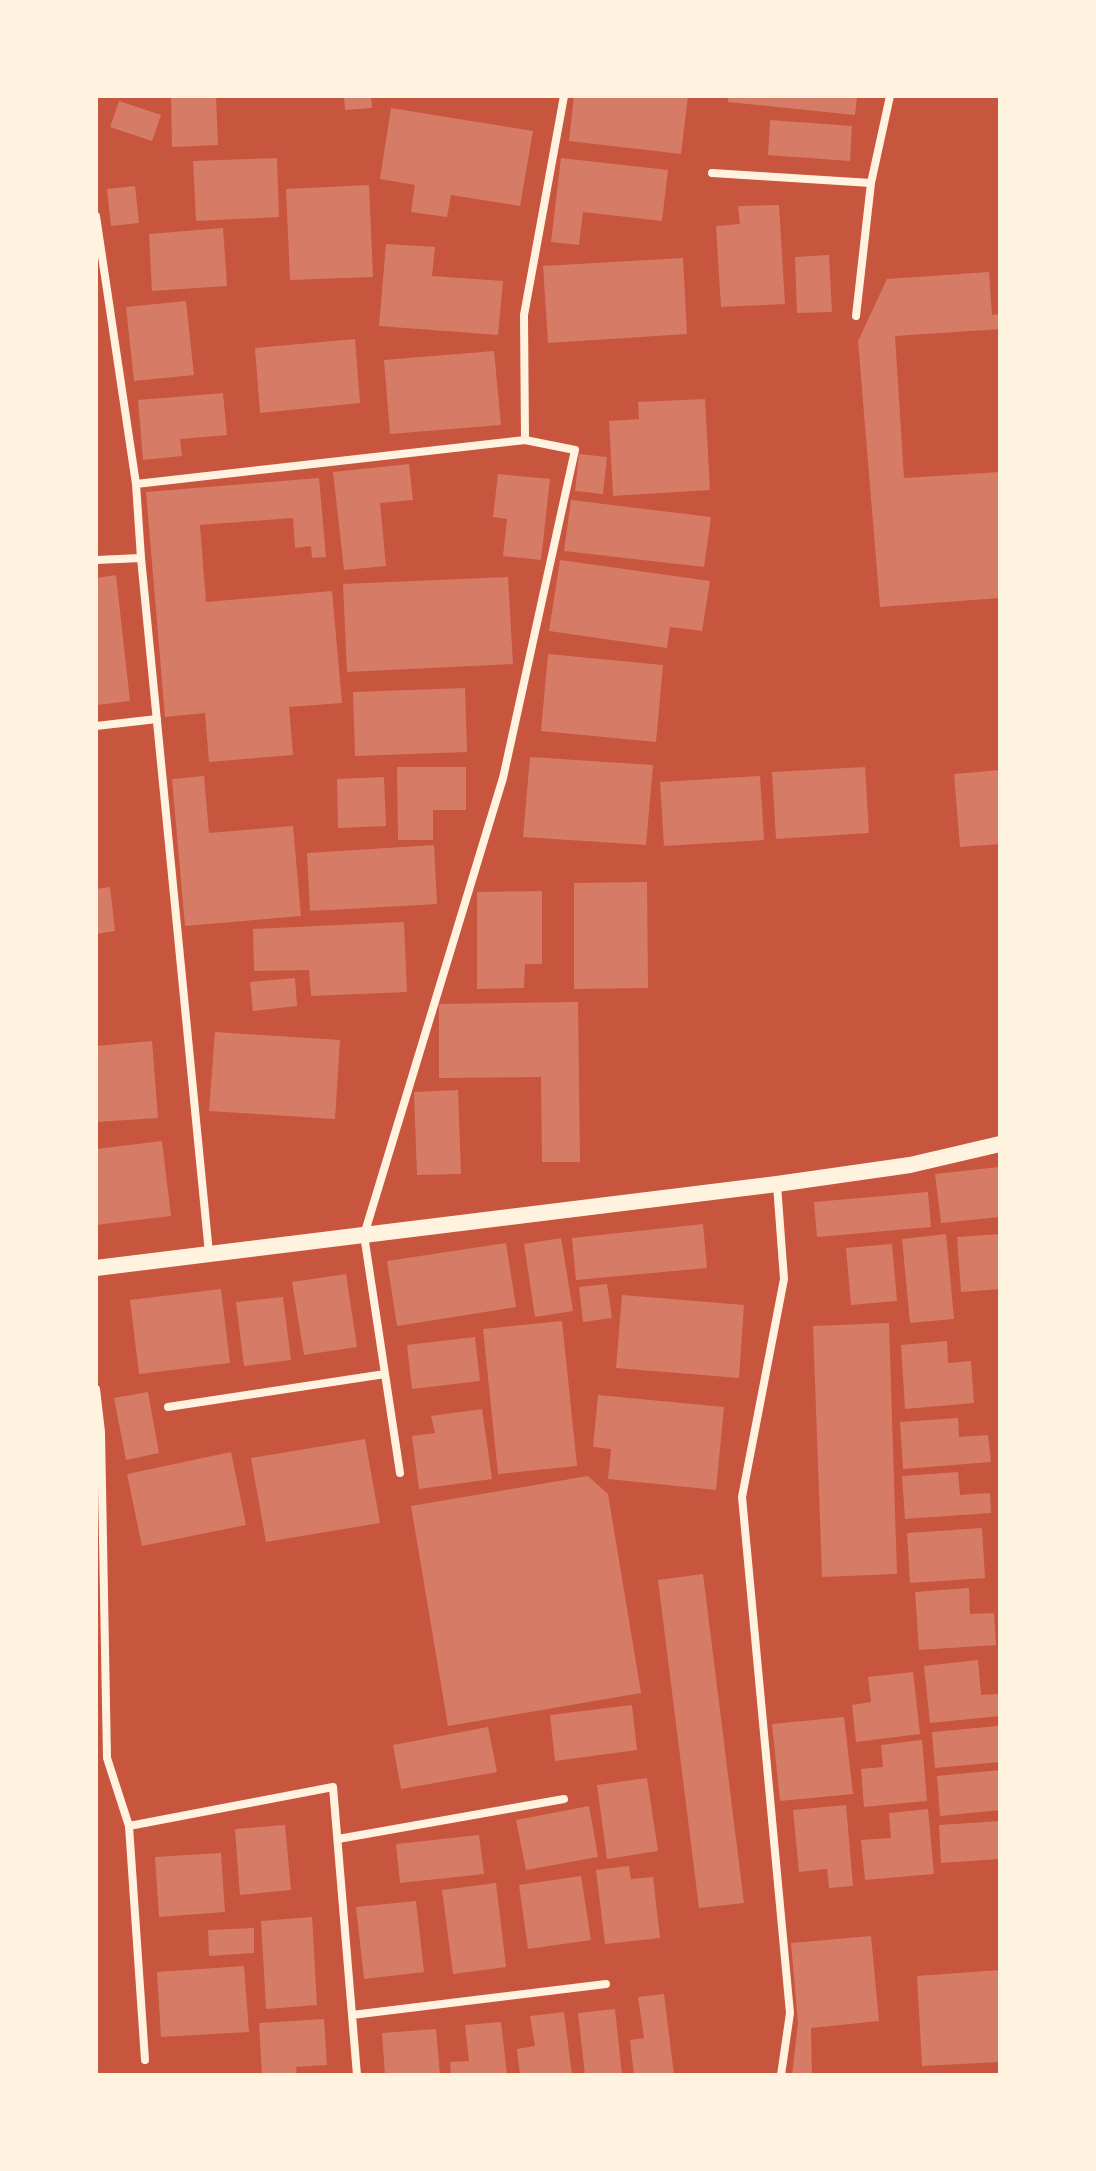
<!DOCTYPE html>
<html>
<head>
<meta charset="utf-8">
<style>
	body { margin:0 }
	#map { position:relative; width:1096px; height:2171px; overflow:hidden; background:#c8553d; font-family:Lato,sans-serif }
	canvas { display:block }
	.frame { position:absolute; inset:0; border:98px solid #fff3e0; pointer-events:none }
</style>
</head>
<body>
<div id="map">
<canvas width="1096" height="2171"></canvas>
<div class="frame"></div>
</div>
<script>
const g = document.querySelector('canvas').getContext('2d');
g.lineJoin = 'round';
function fill(path, color) { g.fillStyle = color; g.fill(path, 'evenodd'); }
const toPath = rows => new Path2D(rows.map(r => 'M' + r).join(''));
function stroke(path, color, width, dash) { g.strokeStyle = color; g.lineWidth = width; g.lineCap = dash ? 'butt' : 'round'; g.setLineDash(dash || []); g.stroke(path); }
fill(toPath([
	[171,96,216,96,218,145,172,147],
	[344,96,371,96,372,108,345,110],
	[574,96,688,96,681,154,569,141],
	[728,96,857,96,855,115,728,102],
	[119,101,161,115,152,141,110,127],
	[391,108,533,131,520,206,451,195,447,217,411,212,415,185,380,179],
	[770,120,852,126,850,161,768,155],
	[277,158,279,217,196,221,193,161],
	[561,158,668,170,662,221,583,212,579,245,551,242],
	[369,185,373,277,290,280,286,189],
	[135,186,139,223,111,226,107,189],
	[779,205,785,304,721,307,716,226,740,224,738,206],
	[223,228,227,286,152,291,149,234],
	[386,244,435,247,432,276,503,281,498,335,379,326],
	[829,255,832,312,797,313,795,257],
	[683,258,687,334,548,343,543,266],
	[989,272,992,315,1000,314,1000,329,895,336,904,478,1000,472,1000,598,880,607,858,341,887,279],
	[186,301,194,375,134,381,126,307],
	[355,339,360,403,260,413,255,348],
	[494,351,501,425,390,434,384,360],
	[223,393,227,435,180,439,182,456,143,460,138,400],
	[705,399,710,490,613,496,609,421,639,419,638,402],
	[579,454,607,457,603,494,575,491],
	[409,464,413,500,380,503,386,566,344,570,333,472],
	[498,474,550,479,541,560,503,556,507,519,493,517],
	[319,478,326,557,312,558,311,546,295,548,293,518,200,525,206,602,332,591,342,703,289,707,293,755,209,762,205,713,165,717,146,492],
	[571,500,711,517,704,567,564,551],
	[560,560,710,581,702,631,670,627,667,648,549,631],
	[116,575,130,701,97,705,96,578],
	[508,577,513,664,347,672,343,584],
	[548,654,663,665,656,742,541,731],
	[465,688,467,752,355,756,353,692],
	[530,757,653,765,646,845,523,837],
	[397,767,466,767,466,810,433,810,433,840,398,840],
	[865,767,869,833,776,839,772,772],
	[1000,770,1000,844,960,847,954,774],
	[204,776,209,833,293,826,301,916,185,926,172,779],
	[760,776,764,840,664,846,660,782],
	[384,777,386,826,338,828,337,779],
	[434,845,437,904,310,911,307,853],
	[647,882,648,988,574,989,574,883],
	[110,887,115,931,96,934,96,889],
	[542,891,542,964,525,964,524,988,477,989,477,892],
	[404,922,407,992,311,996,309,970,254,971,253,929],
	[295,978,297,1006,253,1011,250,982],
	[578,1002,580,1162,542,1162,541,1077,439,1078,439,1004],
	[215,1032,340,1040,335,1119,209,1111],
	[152,1041,158,1118,96,1122,96,1046],
	[458,1090,461,1174,417,1175,414,1092],
	[162,1141,171,1216,96,1225,96,1149],
	[999,1167,1000,1217,941,1223,935,1174],
	[928,1192,931,1227,817,1237,814,1202],
	[703,1224,707,1268,576,1280,572,1238],
	[946,1234,954,1319,910,1323,902,1239],
	[1000,1234,1000,1289,961,1292,957,1237],
	[561,1238,573,1311,535,1317,524,1244],
	[506,1243,516,1307,397,1326,387,1261],
	[892,1244,897,1301,851,1305,846,1248],
	[346,1274,357,1347,304,1355,292,1282],
	[607,1284,612,1318,583,1322,579,1287],
	[221,1289,230,1363,139,1374,130,1300],
	[622,1295,744,1305,739,1378,616,1368],
	[283,1297,291,1360,244,1366,236,1302],
	[562,1321,577,1466,498,1474,483,1329],
	[889,1323,897,1574,822,1577,813,1326],
	[475,1337,480,1381,412,1389,407,1345],
	[947,1341,948,1363,971,1361,974,1403,905,1409,901,1345],
	[148,1392,159,1453,126,1460,114,1398],
	[598,1395,724,1407,716,1490,608,1479,611,1449,593,1447],
	[482,1409,492,1479,419,1489,412,1436,435,1433,431,1416],
	[958,1418,959,1437,988,1435,991,1462,903,1469,900,1422],
	[365,1439,380,1523,266,1542,251,1458],
	[231,1452,246,1525,142,1546,127,1474],
	[958,1472,960,1495,990,1493,991,1513,905,1519,902,1476],
	[588,1476,608,1494,641,1693,448,1726,411,1506],
	[982,1528,985,1578,910,1583,907,1533],
	[703,1574,744,1903,699,1908,658,1580],
	[969,1588,970,1614,994,1613,996,1645,919,1650,915,1592],
	[978,1660,981,1695,1000,1694,1000,1716,930,1723,924,1666],
	[913,1672,920,1734,856,1742,852,1705,871,1702,868,1677],
	[632,1705,637,1750,555,1761,550,1715],
	[844,1717,853,1794,780,1801,772,1724],
	[998,1726,1000,1762,935,1768,932,1732],
	[488,1727,497,1772,401,1789,393,1745],
	[922,1740,927,1801,864,1807,861,1769,883,1767,881,1745],
	[1000,1770,1000,1810,940,1816,937,1776],
	[647,1778,658,1851,607,1859,597,1785],
	[846,1805,853,1886,829,1888,827,1869,799,1872,793,1810],
	[589,1806,598,1857,526,1870,516,1820],
	[928,1809,934,1874,865,1880,861,1840,891,1838,889,1813],
	[1000,1821,1000,1859,941,1863,939,1825],
	[285,1825,291,1890,240,1895,235,1829],
	[479,1835,484,1874,400,1883,396,1844],
	[221,1853,225,1912,159,1917,155,1857],
	[629,1866,631,1879,653,1877,660,1938,605,1944,596,1870],
	[581,1876,591,1940,528,1949,519,1885],
	[496,1883,506,1967,453,1974,442,1890],
	[416,1901,424,1972,364,1979,356,1907],
	[312,1917,317,2005,266,2009,261,1921],
	[254,1928,254,1953,209,1956,208,1930],
	[871,1936,879,2021,811,2028,812,2075,792,2075,798,2023,791,1943],
	[244,1966,249,2032,161,2037,157,1972],
	[1000,1970,1000,2062,922,2066,917,1976],
	[664,1994,674,2075,634,2075,630,2040,644,2038,638,1997],
	[615,2009,622,2075,585,2075,578,2013],
	[564,2012,572,2075,520,2075,517,2049,535,2046,530,2016],
	[324,2019,327,2065,296,2067,297,2075,262,2075,259,2023],
	[501,2022,507,2075,451,2075,450,2062,469,2061,465,2025],
	[436,2029,440,2075,385,2075,382,2033]
]), '#d67c66');
stroke(toPath([
	[712,173,871,183],
	[96,216,136,484],
	[856,316,871,183,890,96],
	[525,440,524,315,564,96],
	[141,558,209,1253],
	[96,560,141,558,136,484,525,440,575,450,503,778,364,1235,400,1473],
	[96,726,157,719],
	[777,1185,784,1279,742,1497,790,2013,781,2075],
	[96,1389,101,1432,107,1758,129,1826,145,2060],
	[168,1407,385,1374],
	[129,1826,333,1787,357,2075],
	[338,1839,564,1799],
	[352,2015,606,1984]
]), '#fff3e0', 8);
stroke(toPath([
	[96,1268,777,1184,910,1165,1000,1144]
]), '#fff3e0', 16);
</script>
</body>
</html>
